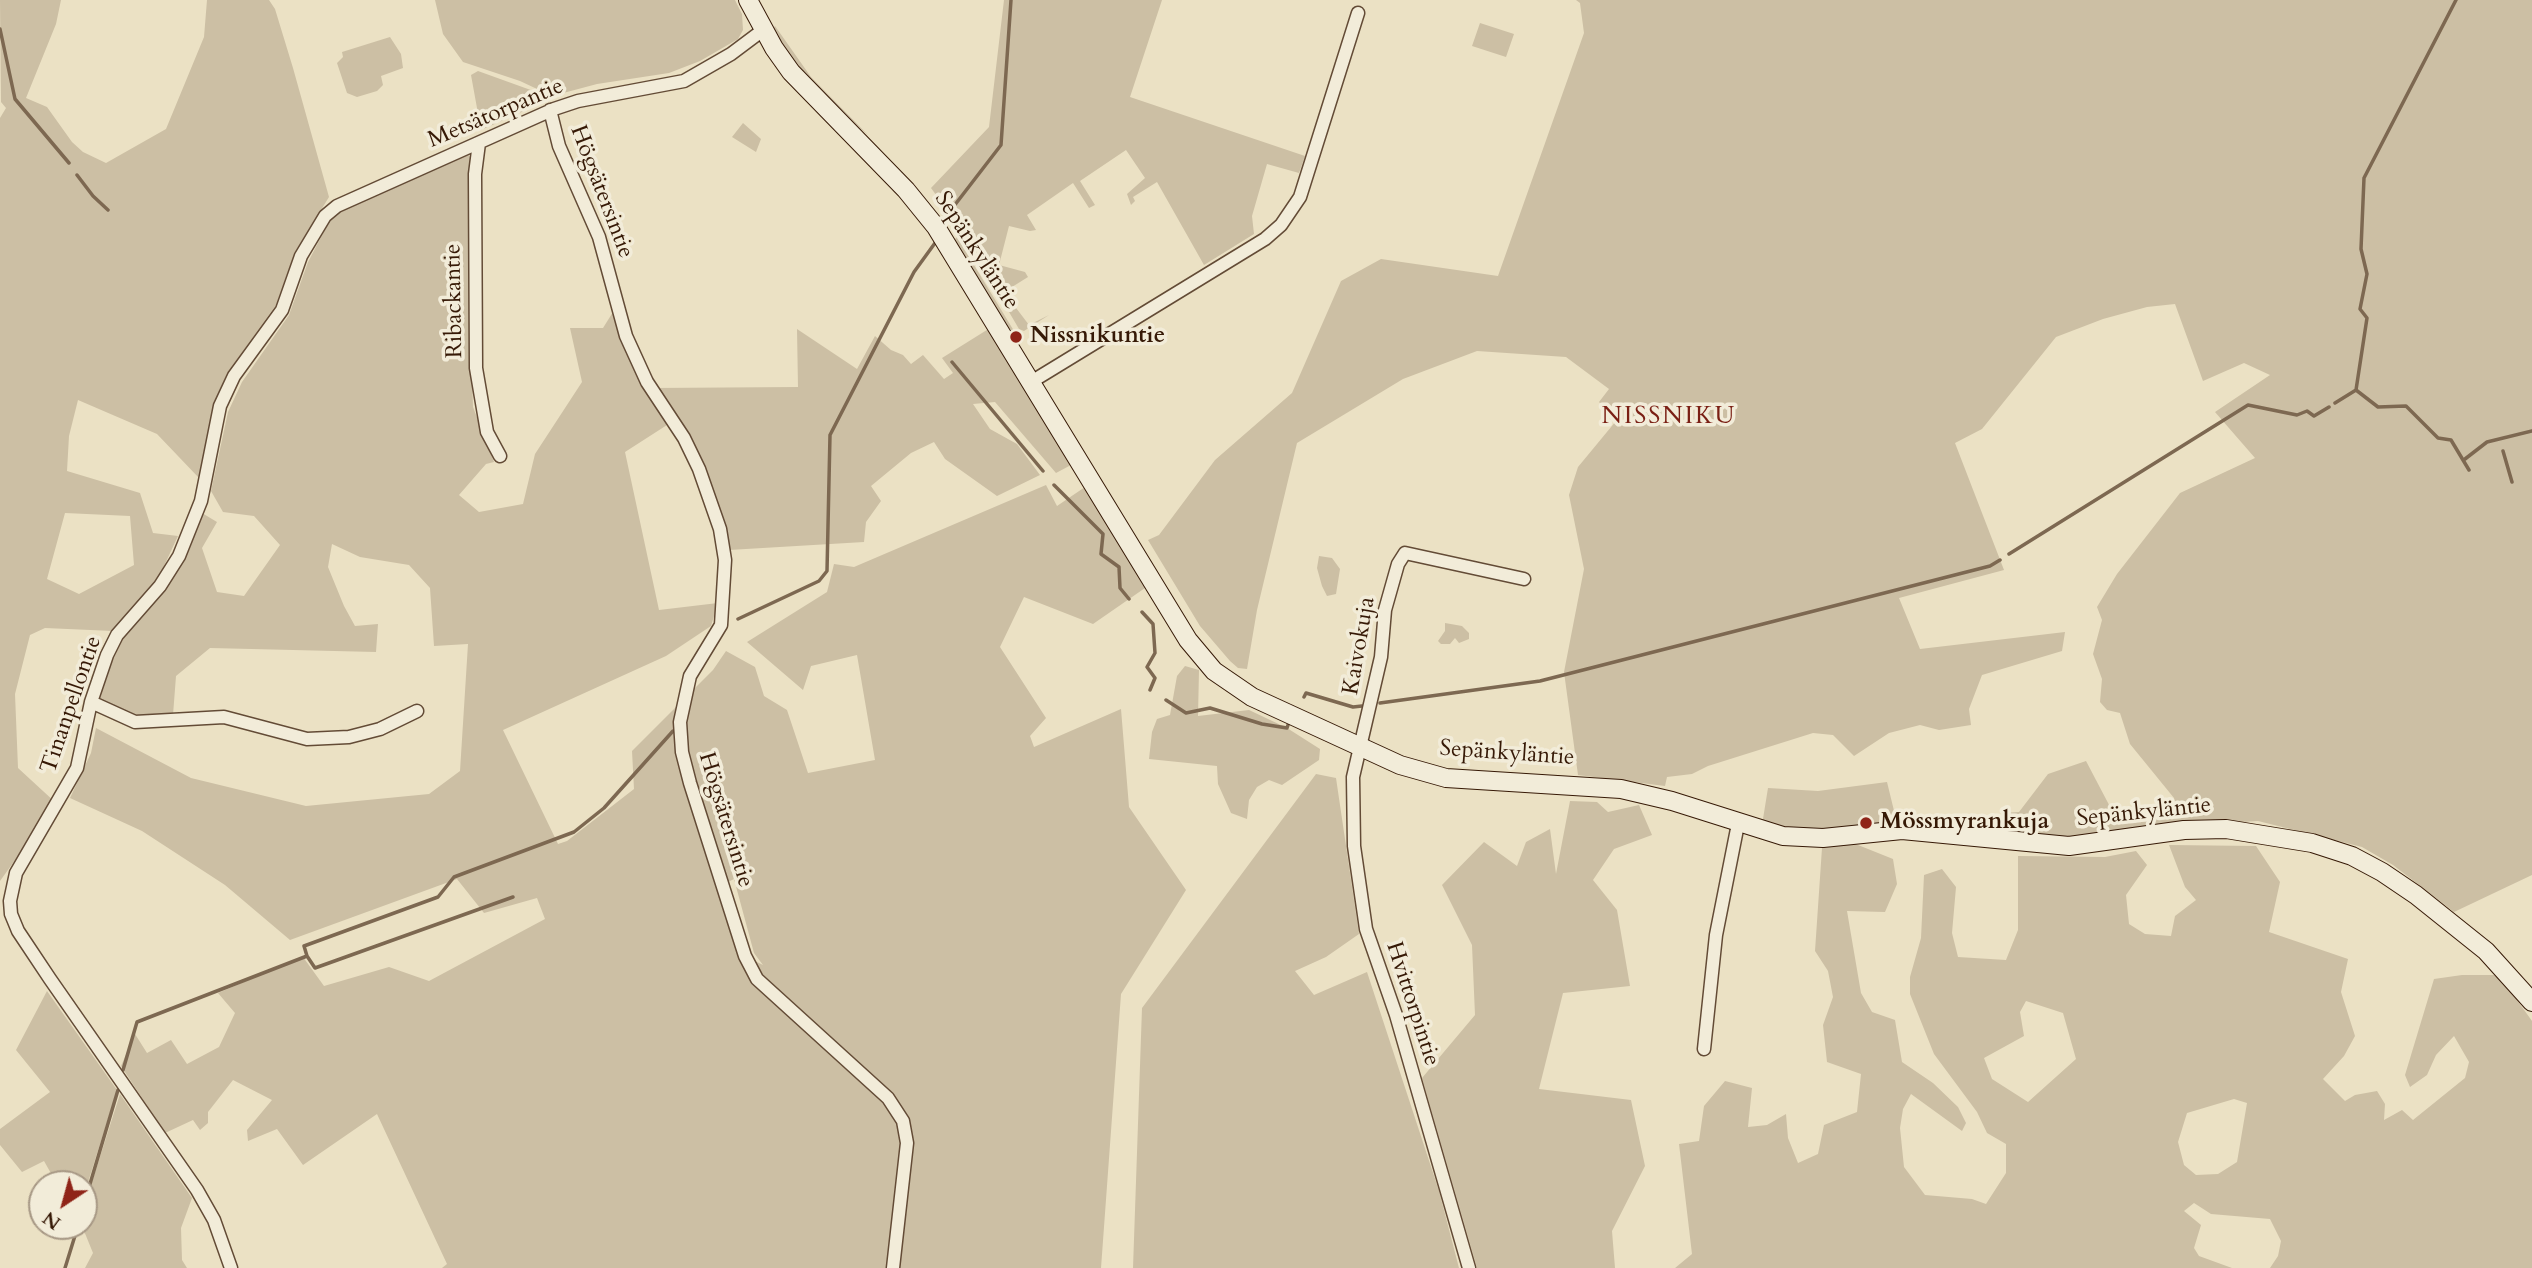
<!DOCTYPE html>
<html>
<head>
<meta charset="utf-8">
<style>
	body { margin:0 }
	#map { position:relative; width:2532px; height:1268px; overflow:hidden; background:#ebe1c4; font-family:Cardo,serif }
	canvas { display:block }
	.north { position:absolute; left:28px; top:1170px; width:70px; height:70px; box-sizing:border-box; background:#f2ecd9; border:2px solid #a79885; border-radius:50%; rotate:216deg; font-size:19px; font-weight:700; line-height:28px; text-align:center; color:#361906 }
	.north::after { content:''; display:block; margin:auto; width:24px; height:32px; background:#8f2418; clip-path:polygon(50% 0,100% 100%,50% 72%,0 100%) }
</style>
</head>
<body>
<div id="map">
<canvas width="2532" height="1268"></canvas>
<div class="north">N</div>
</div>
<script>
const g = document.querySelector('canvas').getContext('2d');
g.lineJoin = 'round';
function fill(path, color) { g.fillStyle = color; g.fill(path, 'evenodd'); }
const toPath = rows => new Path2D(rows.map(r => 'M' + r).join(''));
function stroke(path, color, width, dash) { g.strokeStyle = color; g.lineWidth = width; g.lineCap = dash ? 'butt' : 'round'; g.setLineDash(dash || []); g.stroke(path); }
function label(font, color, halo, rows, align = 'center') {
  g.font = font + ' Cardo,serif'; g.lineWidth = 7; g.setLineDash([]); g.textBaseline = 'middle'; g.strokeStyle = halo; g.fillStyle = color; for (const [text, x, y, turn = 0] of rows) {
    g.save(); g.translate(x, y); g.rotate((+turn || 0) * Math.PI / 180); g.textAlign = isNaN(turn) ? turn : align; if (halo) g.strokeText(text, 0, 0); g.fillText(text, 0, 0); g.restore();
  }
}
fill(toPath([
	[0,0,61,0,56,24,26,98,47,107,72,142,83,152,106,163,166,129,204,37,207,0,269,0,275,9,293,68,329,197,295,252,276,305,228,372,214,402,199,478,157,434,78,400,69,436,67,471,140,493,153,533,178,536,157,581,113,631,45,628,30,635,15,694,18,768,56,803,0,881,0,118,6,108,1,102],
	[65,513,130,516,134,565,79,594,47,579],
	[435,0,735,0,742,14,743,30,738,39,700,61,669,73,597,84,552,96,520,81,463,62,443,34],
	[1004,0,1162,0,1130,97,1305,156,1299,173,1267,164,1252,216,1254,234,1204,265,1157,182,1133,197,1135,201,1131,205,1127,194,1145,178,1126,150,1080,181,1095,205,1089,208,1073,183,1027,215,1036,230,1030,231,1009,226,999,265,1025,272,1028,277,1004,292,1029,325,1049,315,1024,331,1019,329,958,225,931,188,989,127],
	[1576,0,2532,0,2532,875,2454,912,2393,865,2362,847,2258,821,2163,827,2084,840,2002,837,2002,813,2019,812,2048,774,2086,761,2117,820,2176,810,2174,798,2130,744,2120,713,2107,710,2100,702,2102,679,2093,654,2102,620,2097,607,2117,574,2180,493,2255,458,2215,412,2270,375,2244,363,2203,381,2175,304,2147,307,2103,319,2056,337,1982,429,1955,443,2004,570,1899,598,1920,649,2065,632,2062,651,1982,675,1969,709,1971,725,1939,730,1920,725,1889,733,1854,756,1833,735,1813,733,1708,766,1692,774,1667,777,1665,786,1578,775,1564,672,1584,569,1569,495,1578,467,1616,421,1599,402,1609,389,1566,357,1477,351,1403,379,1297,443,1257,610,1247,669,1238,668,1230,661,1200,626,1148,540,1159,535,1215,460,1292,393,1341,281,1381,259,1498,276,1584,33,1580,3],
	[1480,23,1514,34,1506,57,1472,46],
	[775,26,811,77,868,135,811,86,772,30],
	[390,37,401,54,403,68,381,76,383,85,377,91,357,97,347,93,337,63,343,57,342,52],
	[478,71,539,93,542,103,481,130,471,75],
	[743,123,761,139,756,152,732,137],
	[468,155,474,160,469,283,473,407,494,462,486,464,459,495,479,512,523,504,535,454,582,382,570,328,603,328,613,312,643,384,667,425,625,452,659,610,718,603,711,626,666,656,503,730,558,844,567,841,634,789,632,751,713,670,726,651,755,667,764,696,787,710,808,773,875,760,857,655,811,666,803,690,747,642,827,592,834,564,854,567,1046,485,1057,506,1085,487,1145,588,1093,624,1024,597,1000,647,1046,718,1030,736,1034,747,1121,709,1129,807,1186,890,1121,994,1101,1268,442,1268,447,1264,377,1114,303,1165,277,1129,248,1141,247,1130,272,1100,233,1080,208,1112,208,1123,200,1130,193,1120,165,1133,121,1066,135,1034,147,1053,171,1040,187,1064,219,1047,235,1013,218,993,303,957,324,986,389,967,429,981,545,919,537,898,484,913,457,879,290,940,225,885,142,831,70,798,91,753,96,728,191,778,306,806,429,794,460,771,468,644,434,646,430,588,409,565,360,557,332,544,328,567,344,606,355,626,378,624,376,652,210,648,176,676,173,715,136,716,99,699,105,677,123,639,173,577,190,548,202,513,217,522,202,548,217,592,244,596,280,545,254,516,223,512,211,491,228,412,242,382,289,315,308,262,329,222,345,209],
	[734,879,754,953,763,965,745,956,722,885],
	[957,237,1014,331,1014,332,1001,322,953,241],
	[990,328,1052,435,1073,461,1071,465,1056,473,995,402,973,404,990,429,1017,444,1040,475,997,496,945,459,934,442,911,453,871,486,881,501,866,522,864,542,729,550,721,519,653,388,798,387,797,329,857,369,875,336,891,350,903,355,911,364,923,355,944,379,953,373,942,358],
	[1319,556,1332,558,1340,569,1336,594,1327,596,1322,586,1317,568],
	[1445,623,1462,626,1469,633,1469,639,1459,643,1455,638,1450,644,1441,644,1438,641,1445,631],
	[1185,666,1199,670,1198,716,1249,710,1287,728,1320,749,1319,760,1282,785,1269,780,1257,787,1249,800,1247,819,1231,813,1218,784,1217,766,1149,759,1152,732,1157,719,1170,715,1177,676],
	[1316,774,1336,778,1359,934,1326,957,1295,971,1314,995,1367,972,1439,1191,1459,1268,1133,1268,1142,1008],
	[1887,782,1897,823,1797,832,1762,825,1768,788,1818,791],
	[1570,801,1597,802,1608,812,1639,805,1652,835,1614,849,1593,880,1617,910,1630,986,1563,993,1539,1089,1631,1100,1645,1166,1612,1231,1615,1268,1477,1268,1422,1078,1475,1015,1472,945,1442,885,1484,842,1517,866,1526,842,1550,829,1556,874],
	[1853,843,1893,859,1897,884,1885,912,1847,911,1861,993,1872,1012,1895,1020,1902,1062,1933,1083,1958,1107,1966,1123,1962,1131,1911,1094,1903,1109,1900,1128,1904,1167,1925,1195,1972,1199,1986,1204,2006,1173,2006,1144,1987,1133,1977,1112,1934,1054,1910,994,1910,977,1921,938,1924,875,1942,869,1956,887,1952,933,1958,957,2006,960,2018,930,2018,856,2105,857,2136,851,2147,865,2126,895,2129,924,2145,934,2171,936,2175,916,2196,900,2185,887,2169,845,2256,846,2280,882,2269,932,2348,959,2341,992,2355,1036,2344,1056,2323,1079,2345,1101,2355,1095,2377,1091,2385,1104,2384,1120,2402,1110,2413,1120,2465,1078,2469,1062,2454,1036,2436,1055,2427,1075,2410,1087,2405,1075,2434,979,2462,975,2499,975,2532,1021,2532,1268,2270,1268,2278,1256,2281,1241,2270,1219,2211,1214,2194,1203,2184,1211,2201,1225,2194,1248,2199,1256,2232,1268,1675,1268,1692,1254,1679,1144,1699,1141,1704,1106,1725,1081,1752,1088,1748,1127,1767,1125,1786,1114,1788,1138,1798,1163,1818,1154,1824,1125,1857,1112,1861,1074,1827,1062,1823,1025,1833,997,1828,971,1815,951,1822,848],
	[2026,1001,2063,1013,2076,1059,2028,1102,1992,1079,1984,1058,2024,1036,2020,1012],
	[2234,1099,2247,1103,2237,1162,2218,1174,2196,1175,2184,1165,2178,1142,2187,1113],
	[47,991,117,1090,84,1195,84,1184,57,1184,44,1161,22,1172,0,1145,0,1129,50,1092,16,1050],
	[120,1094,192,1198,181,1228,182,1260,187,1268,85,1268,93,1253,82,1226,84,1207]
]), '#ccbfa4');
stroke(toPath([
	[0,29,15,99,69,163],
	[77,175,93,196,108,210],
	[954,206,1001,145,1011,0],
	[952,362,1043,471],
	[2356,390,2367,318,2360,309,2367,274,2361,249,2364,178,2456,0],
	[2335,403,2356,390,2378,407,2406,406,2438,438,2451,440,2469,470],
	[2503,451,2512,482],
	[2465,459,2487,442,2532,431],
	[1054,485,1103,534,1101,554,1119,567,1120,588,1129,599],
	[2009,554,2248,405,2297,415,2307,411,2314,416,2329,407],
	[1142,612,1153,624,1155,653,1147,667,1155,678,1150,690],
	[738,619,819,581,827,571,830,435,914,272,935,243],
	[1304,697,1306,693,1353,707,1362,706],
	[1166,700,1186,713,1210,708,1262,724,1287,728,1288,725],
	[1380,703,1540,681,1990,566,2000,560],
	[307,956,315,968,513,897],
	[123,1070,137,1022,307,956,304,946,438,897,454,877,574,832,604,808,673,731],
	[84,1204,118,1090],
	[65,1268,78,1226]
]), '#7d6851', 3.5);
const street = toPath([
	[550,110,559,146,599,237,626,336,647,382,684,438,699,469,720,529,725,560,721,625,690,676,680,722,682,752,690,783,745,956,757,979,888,1098,903,1121,907,1143,893,1268],
	[479,143,475,174,476,368,487,432,500,456],
	[1031,382,1265,239,1281,225,1300,197,1358,13],
	[91,702,135,722,224,717,307,739,349,737,380,729,417,711],
	[1704,1049,1716,935,1738,824],
	[231,1268,214,1220,197,1190,50,979,18,931,11,914,10,901,16,873,77,768,91,702,107,655,117,635,160,586,179,556,201,501,220,406,234,376,282,310,301,256,325,216,337,206,554,109,578,101,684,81,731,54,763,30],
	[1469,1268,1396,1015,1366,929,1354,846,1353,777,1381,657,1385,610,1398,564,1405,553,1524,579]
]);
const secondary = toPath([
	[748,0,774,48,791,72,906,190,936,227,1188,640,1214,671,1252,697,1400,765,1446,778,1621,789,1672,801,1783,836,1823,838,1902,830,2069,846,2184,830,2226,829,2312,843,2352,856,2382,872,2416,895,2486,951,2532,1002]
]);
stroke(street, '#634b36', 15);
stroke(secondary, '#361906', 20);
stroke(street, '#f2ecd9', 12);
stroke(secondary, '#f2ecd9', 18);
for (const [x, y, r, color] of [
	[1016,337,7,"#8f2418"],
	[1866,823,7,"#8f2418"]
]) { const dot = new Path2D(); dot.arc(x, y, r, 0, 2 * Math.PI); g.fillStyle = color; g.fill(dot); stroke(dot, '#f2ecd9', 2.5); }
label('23px', '#361906', '#f2ecd9', [
	["Metsätorpantie",496,114,-23],
	["Högsätersintie",601,192,69],
	["Sepänkyläntie",976,251,57],
	["Ribackantie",455,301,-91],
	["Kaivokuja",1360,646,-80],
	["Tinanpellontie",72,705,-71],
	["Sepänkyläntie",1507,754,4],
	["Sepänkyläntie",2144,813,-6],
	["Högsätersintie",725,820,73],
	["Hvittorpintie",1412,1004,72]
]);
label('bold 23px', '#361906', '#f2ecd9', [
	["Nissnikuntie",1030,337],
	["Mössmyrankuja",1880,823]
], 'left');
g.letterSpacing = '2px';
label('24px', '#7a1f14', '#f2ecd9', [
	["NISSNIKU",1669,417]
]);
g.letterSpacing = '0px';
</script>
</body>
</html>
